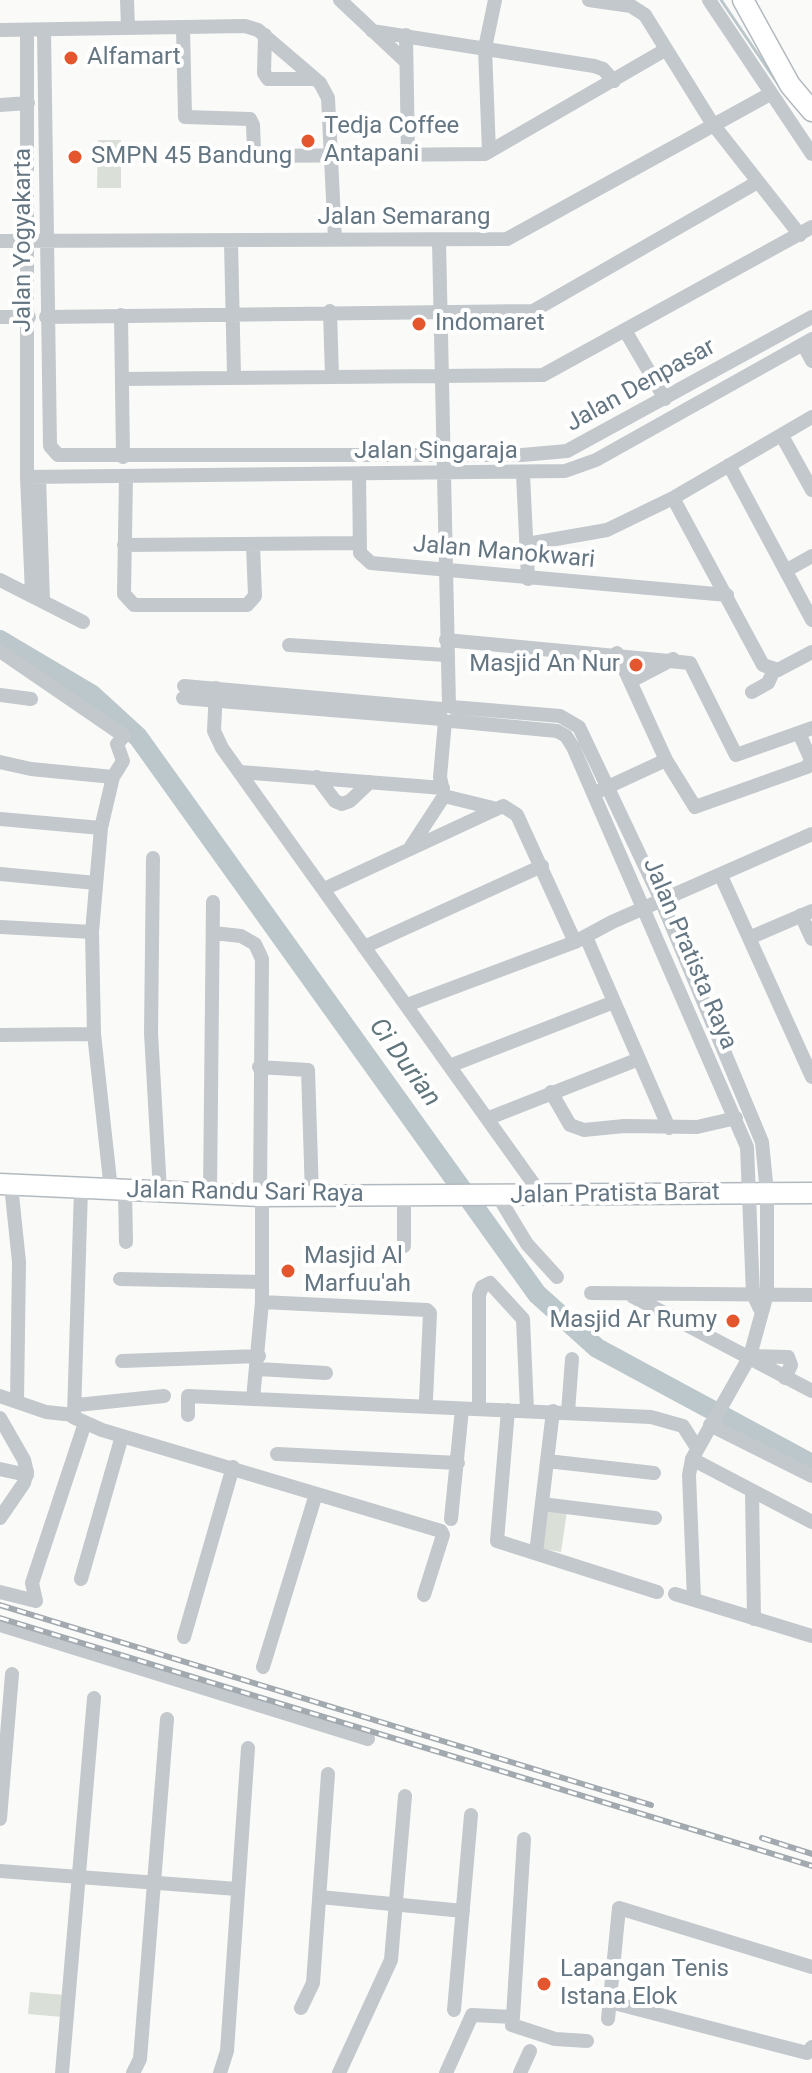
<!DOCTYPE html>
<html>
<head>
<meta charset="utf-8">
<style>
	body { margin:0 }
	canvas { display:block; background:#fafaf8 }
</style>
</head>
<body>
<canvas width="812" height="2073"></canvas>
<script>
const g = document.querySelector('canvas').getContext('2d');
g.lineJoin = 'round';
function fill(path, color) { g.fillStyle = color; g.fill(path, 'evenodd'); }
const toPath = rows => new Path2D(rows.map(r => 'M' + r).join(''));
function stroke(path, color, width, dash) { g.strokeStyle = color; g.lineWidth = width; g.lineCap = dash ? 'butt' : 'round'; g.setLineDash(dash || []); g.stroke(path); }
function label(font, color, halo, rows, align = 'center') {
  g.font = font + ' Roboto,sans-serif'; g.lineWidth = 8; g.setLineDash([]); g.textBaseline = 'middle'; g.strokeStyle = halo; g.fillStyle = color; for (const [text, x, y, turn = 0] of rows) {
    g.save(); g.translate(x, y); g.rotate((+turn || 0) * Math.PI / 180); g.textAlign = isNaN(turn) ? turn : align; if (halo) g.strokeText(text, 0, 0); g.fillText(text, 0, 0); g.restore();
  }
}
fill(toPath([
	[98,140,121,140,121,188,97,188],
	[548,1509,567,1511,561,1552,543,1549],
	[30,1992,65,1995,63,2017,28,2014]
]), '#dadfd7');
stroke(toPath([
	[721,0,782,90]
]), '#bbc7cb', 3);
stroke(toPath([
	[0,640,91,694,138,737,537,1294,597,1348,812,1464]
]), '#bbc7cb', 20);
const secondary = toPath([
	[743,0,790,85,812,111],
	[0,1184,260,1196,812,1193]
]);
stroke(secondary, '#b3babf', 23);
stroke(toPath([
	[127,0,128,28],
	[340,0,405,61],
	[589,0,631,6,645,15,712,123,800,235],
	[709,0,812,154],
	[183,27,185,117,250,119,253,125,254,150,263,156,485,154,665,50],
	[0,30,245,26,258,30,320,83,328,98,335,239],
	[27,30,27,477,32,594],
	[44,30,50,446,58,455,522,455,567,451,812,317],
	[372,31,594,66,603,69,614,81],
	[265,35,264,73,268,79,315,79],
	[406,35,408,155],
	[0,105,28,103],
	[489,152,485,48,495,0],
	[0,241,507,239,770,94],
	[439,241,449,706],
	[231,242,234,376],
	[330,311,332,377],
	[121,315,123,457],
	[0,317,29,317],
	[46,317,533,311,756,183],
	[626,332,665,399],
	[803,344,812,361],
	[122,379,543,375,812,227],
	[782,436,812,490],
	[729,465,812,620],
	[359,474,360,553,371,563,727,595],
	[523,474,528,579],
	[27,477,565,471,596,460,812,339],
	[39,477,43,601],
	[126,477,124,594,134,605,247,605,255,596,253,545],
	[673,498,763,665,778,670,812,652],
	[527,544,607,530,673,498,812,417],
	[124,545,360,543],
	[787,570,812,556],
	[0,580,83,622],
	[446,640,690,663,736,755,812,728],
	[289,645,446,655],
	[0,651,124,736,117,744,123,761,113,777,101,828,92,932,94,1034,111,1190],
	[617,653,666,760,695,807,807,767,811,760,799,733],
	[631,681,673,659],
	[184,686,442,709],
	[216,688,214,731,222,748,543,1197],
	[752,692,768,683,774,670],
	[0,695,31,699],
	[183,698,442,719],
	[452,707,560,716,579,727,661,900,762,1142,767,1193,767,1294,750,1356,692,1459,689,1475,694,1599],
	[452,721,557,731,566,736,573,747,747,1147,753,1294,760,1309],
	[0,762,31,769,113,777],
	[240,772,443,788],
	[317,777,335,801,342,804,350,801,370,782],
	[599,791,666,760],
	[444,796,493,808],
	[0,819,101,828],
	[410,848,444,796,440,777,445,721],
	[153,858,151,1033,160,1191],
	[0,874,96,883],
	[721,876,812,1077],
	[324,889,503,806,517,815,575,942],
	[801,915,812,939],
	[0,927,92,932],
	[213,933,241,936,255,944,262,959,260,1196],
	[586,937,669,1128],
	[749,938,812,911],
	[364,947,542,866],
	[407,1005,575,942,612,922,812,834],
	[0,1035,94,1034],
	[452,1065,614,1002],
	[259,1067,308,1070,312,1195],
	[551,1092,570,1125,584,1130,624,1126,697,1127,736,1118],
	[489,1118,639,1059],
	[11,1185,19,1262,17,1401],
	[125,1191,126,1242],
	[210,1193,213,902],
	[498,1196,527,1244,557,1277],
	[404,1246,404,1196],
	[120,1279,262,1282],
	[591,1293,812,1295],
	[632,1296,812,1391],
	[262,1302,427,1310,430,1313,426,1400],
	[750,1356,788,1357,791,1365,785,1378],
	[122,1361,259,1356],
	[258,1369,326,1373],
	[0,1396,46,1412,74,1415,81,1189],
	[253,1399,262,1302,262,1196],
	[77,1405,164,1396],
	[479,1409,479,1295,482,1287,490,1283,523,1319,527,1410],
	[508,1410,497,1541,657,1592],
	[568,1412,572,1359],
	[188,1415,188,1396,651,1417,683,1426,697,1448],
	[73,1417,102,1430,441,1531,443,1535,424,1595],
	[0,1418,24,1460,27,1472,24,1483,0,1518],
	[710,1425,812,1476],
	[277,1454,458,1463],
	[692,1459,812,1522],
	[547,1461,654,1473],
	[0,1469,27,1475],
	[752,1491,754,1619],
	[542,1504,655,1518],
	[451,1519,462,1409],
	[536,1553,553,1411],
	[81,1579,122,1436],
	[0,1592,36,1601,32,1583,83,1429],
	[675,1594,812,1636],
	[0,1625,368,1739],
	[184,1637,233,1467],
	[263,1667,316,1494],
	[0,1819,12,1674],
	[0,1871,237,1889],
	[320,1897,463,1911],
	[610,2002,807,2053,812,2047],
	[301,2008,313,1983,328,1774],
	[454,2010,471,1815],
	[513,2017,524,1839],
	[608,2019,619,1908,812,1967],
	[62,2073,94,1698],
	[133,2073,140,2059,167,1719],
	[220,2073,227,2051,248,1748],
	[339,2073,391,1960,405,1796],
	[446,2073,472,2015,513,2017,512,2025,555,2039,587,2041],
	[520,2073,530,2051]
]), '#c3c8cc', 14);
stroke(secondary, '#fff', 20);
const rail = toPath([
	[0,1605,651,1805],
	[0,1618,812,1866],
	[762,1838,812,1854]
]);
stroke(rail, '#a2aab0', 6);
stroke(rail, '#fff', 3, [9]);
for (const [x, y, r, color] of [
	[71,58,8,"#e4572e"],
	[308,141,8,"#e4572e"],
	[75,157,8,"#e4572e"],
	[419,324,8,"#e4572e"],
	[636,665,8,"#e4572e"],
	[288,1271,8,"#e4572e"],
	[733,1321,8,"#e4572e"],
	[544,1984,8,"#e4572e"]
]) { const dot = new Path2D(); dot.arc(x, y, r, 0, 2 * Math.PI); g.fillStyle = color; g.fill(dot); stroke(dot, '#fff', 3); }
label('24px', '#657683', '#fff', [
	["Alfamart",87,58],
	["Tedja Coffee",324,127],
	["Antapani",324,155],
	["SMPN 45 Bandung",91,157],
	["Indomaret",435,324],
	["Masjid An Nur",620,665,"right"],
	["Masjid Al",304,1257],
	["Marfuu'ah",304,1285],
	["Masjid Ar Rumy",717,1321,"right"],
	["Lapangan Tenis",560,1970],
	["Istana Elok",560,1998]
], 'left');
label('24px', '#657683', '#fff', [
	["Jalan Semarang",404,218],
	["Jalan Yogyakarta",24,240,-90],
	["Jalan Denpasar",641,386,-29],
	["Jalan Singaraja",436,452],
	["Jalan Manokwari",504,553,5],
	["Jalan Pratista Raya",689,954,67],
	["Jalan Randu Sari Raya",245,1193,1],
	["Jalan Pratista Barat",615,1195,-1]
]);
label('italic 26px', '#60757c', '#fff', [
	["Ci Durian",404,1063,54]
]);
</script>
</body>
</html>
